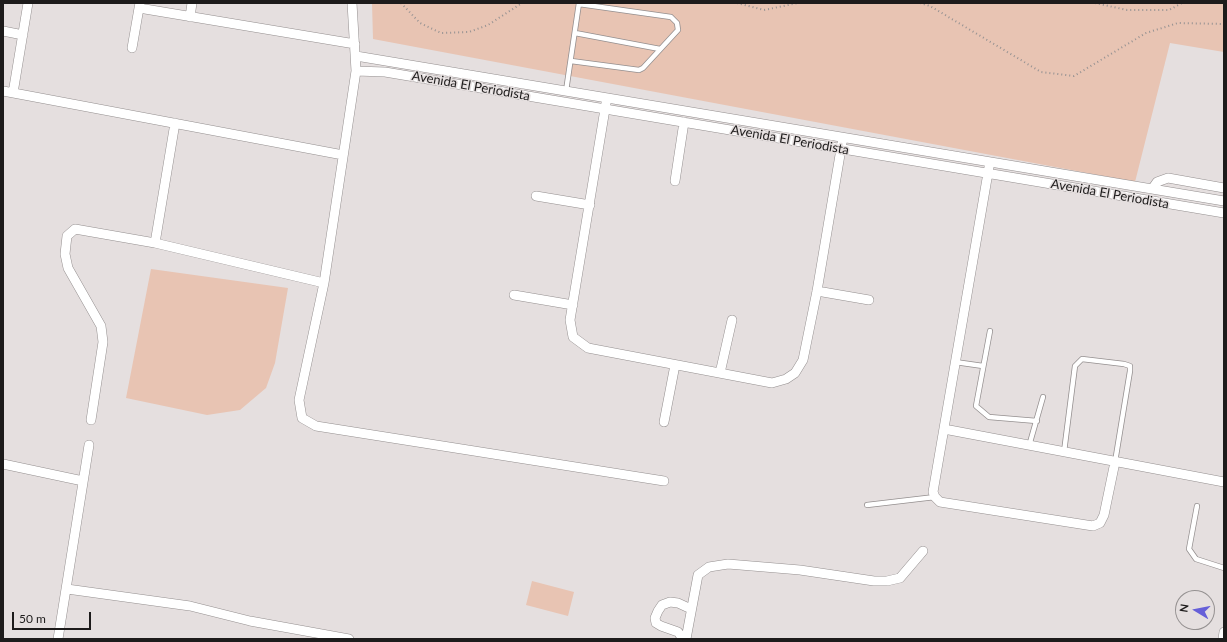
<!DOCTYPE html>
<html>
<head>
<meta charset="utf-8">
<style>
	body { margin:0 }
	#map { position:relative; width:1227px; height:642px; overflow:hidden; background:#e5dfdf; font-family:Lato,sans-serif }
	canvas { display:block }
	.frame { position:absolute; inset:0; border:4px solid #1d1b1b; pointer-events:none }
	.north { position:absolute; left:1175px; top:590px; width:40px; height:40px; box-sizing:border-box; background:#e5dfdf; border:1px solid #959191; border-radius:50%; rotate:280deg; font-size:11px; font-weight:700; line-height:16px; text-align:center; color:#1d1b1b }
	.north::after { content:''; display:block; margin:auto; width:14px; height:18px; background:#665fd8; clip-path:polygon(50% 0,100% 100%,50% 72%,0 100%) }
	.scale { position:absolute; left:12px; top:612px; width:79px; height:18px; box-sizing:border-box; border:2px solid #1d1b1b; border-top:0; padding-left:5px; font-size:12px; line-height:14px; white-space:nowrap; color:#1d1b1b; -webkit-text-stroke:3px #e5dfdf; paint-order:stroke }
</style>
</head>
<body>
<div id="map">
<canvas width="1227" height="642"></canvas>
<div class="frame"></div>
<div class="north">N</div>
<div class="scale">50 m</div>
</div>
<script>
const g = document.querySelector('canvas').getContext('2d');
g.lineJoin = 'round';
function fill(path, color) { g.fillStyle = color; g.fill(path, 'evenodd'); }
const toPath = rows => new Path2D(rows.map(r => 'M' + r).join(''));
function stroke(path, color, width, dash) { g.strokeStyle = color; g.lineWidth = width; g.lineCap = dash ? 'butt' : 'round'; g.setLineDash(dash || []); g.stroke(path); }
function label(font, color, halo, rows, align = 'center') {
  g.font = font + ' Lato,sans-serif'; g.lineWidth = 3; g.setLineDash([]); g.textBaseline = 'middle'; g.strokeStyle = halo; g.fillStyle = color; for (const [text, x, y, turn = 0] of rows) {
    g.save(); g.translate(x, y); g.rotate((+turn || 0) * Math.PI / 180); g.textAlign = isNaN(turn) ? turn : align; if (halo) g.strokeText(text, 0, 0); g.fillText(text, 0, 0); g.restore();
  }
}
fill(toPath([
	[372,3,1224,3,1224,52,1170,43,1135,182,373,39],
	[151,269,288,288,275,363,266,388,240,410,207,415,126,398],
	[532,581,574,592,568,616,526,605]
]), '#e8c4b3');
const service = toPath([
	[575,33,660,49],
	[571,61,639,70,643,68,678,30,677,23,671,17,579,4],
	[566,91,579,3],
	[990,331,976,406,989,417,1037,421],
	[955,362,983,366],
	[1029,446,1043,397],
	[1064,452,1075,366,1082,359,1124,364,1130,366,1130,371,1115,462],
	[867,505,935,497],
	[1197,506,1189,549,1196,559,1224,568]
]);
const minor = toPath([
	[140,3,139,8,355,44],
	[352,3,356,71,324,283,299,400,302,418,316,426,664,481],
	[190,17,192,3],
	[3,31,23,35],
	[132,48,139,8],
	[356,56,1224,201],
	[356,71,385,72,1224,213],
	[3,91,343,155],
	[13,93,28,3],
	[606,103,570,320,573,337,588,348,772,383,786,379,795,373,803,360,817,291,842,143],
	[989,167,933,492,935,497,940,502,1093,526,1100,523,1104,515,1115,462],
	[675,181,684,122],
	[1152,189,1157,182,1168,178,1224,188],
	[536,196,590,205],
	[155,243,175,123],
	[817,291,869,300],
	[514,295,573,305],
	[720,373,732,320],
	[91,420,103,342,101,326,68,268,65,254,67,236,75,229,155,243,324,283],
	[664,422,675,365],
	[944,429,1224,482],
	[3,464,83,481],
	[67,589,190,606,250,621,349,639],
	[58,639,89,445],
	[683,639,678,632,661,626,656,623,655,618,658,611,662,605,670,602,678,603,691,609],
	[686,639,698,575,709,567,728,564,800,570,874,581,887,581,900,578,923,551],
	[1223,639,1224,632]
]);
stroke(service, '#948f8f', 6);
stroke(minor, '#948f8f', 10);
stroke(toPath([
	[401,3,420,23,441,33,469,32,488,25,522,3],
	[737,3,764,10,798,3],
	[920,3,930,6,1041,72,1074,76,1146,33,1178,23,1224,24],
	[1095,3,1127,10,1169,10,1182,3]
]), '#969292', 2, [1, 3]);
stroke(service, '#fff', 4.5);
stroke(minor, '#fff', 9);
label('13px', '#1d1b1b', '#e5dfdf', [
	["Avenida El Periodista",471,86,10],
	["Avenida El Periodista",790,140,10],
	["Avenida El Periodista",1110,194,10]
]);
</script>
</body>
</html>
